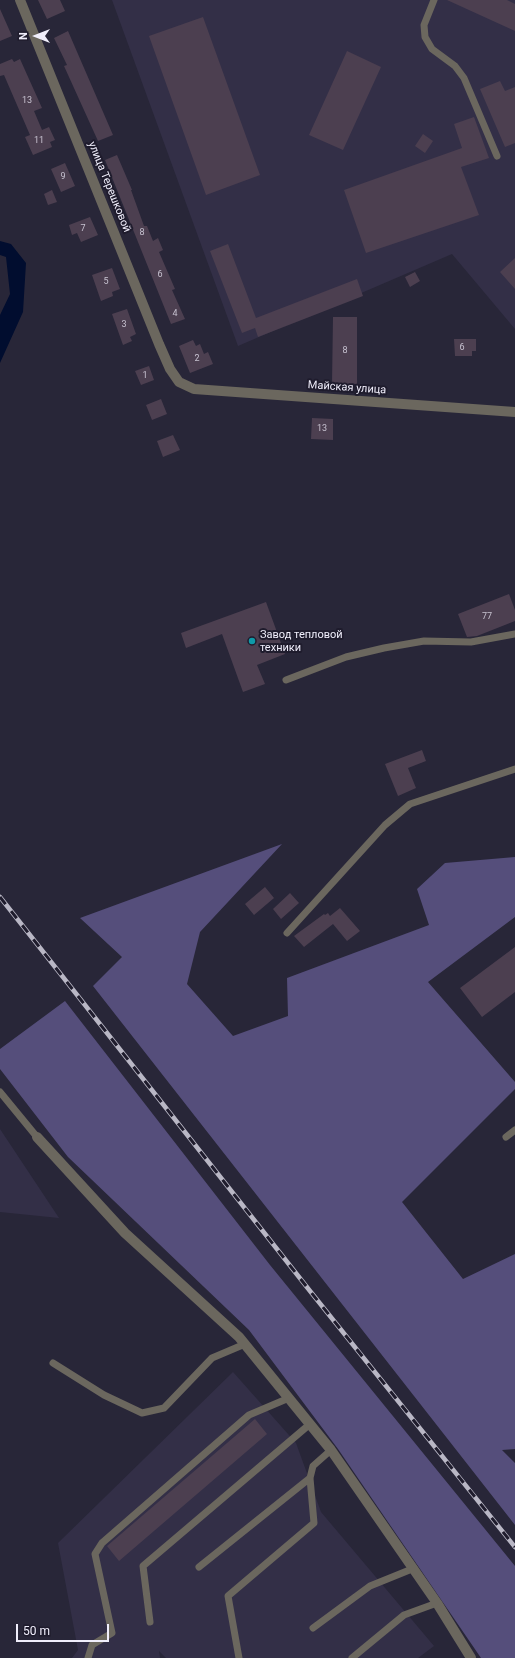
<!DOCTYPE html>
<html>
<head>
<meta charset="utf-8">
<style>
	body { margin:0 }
	#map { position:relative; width:515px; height:1658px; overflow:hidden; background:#282638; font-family:Roboto,sans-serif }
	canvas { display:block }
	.north { position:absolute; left:16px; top:16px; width:40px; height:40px; -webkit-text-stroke:3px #1f1c2d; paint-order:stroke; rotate:270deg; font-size:11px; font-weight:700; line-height:16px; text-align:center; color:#f0eefb }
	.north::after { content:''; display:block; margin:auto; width:14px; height:18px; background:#f0eefb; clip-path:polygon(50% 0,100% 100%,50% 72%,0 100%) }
	.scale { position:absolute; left:16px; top:1624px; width:93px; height:18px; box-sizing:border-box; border:2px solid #f0eefb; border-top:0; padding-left:5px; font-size:12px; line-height:14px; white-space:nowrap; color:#f0eefb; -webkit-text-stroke:3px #1f1c2d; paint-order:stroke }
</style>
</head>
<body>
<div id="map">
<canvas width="515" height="1658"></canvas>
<div class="north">N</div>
<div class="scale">50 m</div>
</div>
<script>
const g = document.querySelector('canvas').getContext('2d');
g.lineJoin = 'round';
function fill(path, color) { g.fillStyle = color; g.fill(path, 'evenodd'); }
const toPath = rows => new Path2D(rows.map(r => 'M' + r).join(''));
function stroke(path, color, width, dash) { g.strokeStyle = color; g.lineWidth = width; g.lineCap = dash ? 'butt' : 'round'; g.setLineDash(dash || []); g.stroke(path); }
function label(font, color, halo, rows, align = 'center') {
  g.font = font + ' Roboto,sans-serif'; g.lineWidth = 4; g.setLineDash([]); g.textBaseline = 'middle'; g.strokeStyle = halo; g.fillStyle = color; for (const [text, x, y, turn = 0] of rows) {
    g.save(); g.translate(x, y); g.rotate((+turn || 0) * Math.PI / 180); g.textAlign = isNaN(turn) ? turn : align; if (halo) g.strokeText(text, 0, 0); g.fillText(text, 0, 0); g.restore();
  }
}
fill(toPath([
	[112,0,515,0,515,329,452,254,238,346],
	[0,1129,59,1218,0,1212],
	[233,1372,296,1443,321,1512,434,1646,418,1658,166,1658,159,1651,160,1658,72,1658,78,1650,58,1543]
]), '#332f47');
fill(toPath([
	[282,844,200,932,187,984,233,1036,288,1016,287,978,429,925,417,889,445,863,515,857,515,917,428,982,515,1082,515,1089,402,1202,463,1279,515,1254,515,1449,502,1450,515,1463,515,1525,93,986,122,957,80,918],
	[65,1001,270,1265,515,1566,515,1658,481,1658,338,1449,249,1330,68,1157,0,1069,0,1049]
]), '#554e7b');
fill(toPath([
	[0,241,11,244,26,263,23,312,0,363,0,315,10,294,6,257,0,255]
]), '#010d2f');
fill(toPath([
	[38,0,60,0,65,11,47,19],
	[447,0,507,0,515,4,515,31],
	[0,9,12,36,0,41],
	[203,17,260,175,206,195,149,36],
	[68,31,113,135,98,141,64,66,67,65,54,38],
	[347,51,381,67,343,150,309,135],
	[12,59,14,62,20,59,42,108,34,111,42,130,49,127,55,140,50,142,52,147,33,155,25,137,30,135,4,75,0,76,0,64],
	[500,81,505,91,515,87,515,143,505,147,480,89],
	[474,117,489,158,461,167,479,215,366,253,344,190,462,148,454,124],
	[423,134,433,141,425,153,415,146],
	[117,155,132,190,131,190,144,226,147,226,153,241,158,238,163,250,159,252,175,289,172,290,185,319,171,324,105,160],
	[65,163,75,186,61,192,51,169],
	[52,190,57,202,48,205,44,194],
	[90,217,98,235,81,242,77,233,72,235,69,225],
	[228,244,256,318,357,279,363,296,258,337,255,328,242,333,210,251],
	[515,258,515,289,500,272],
	[112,268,120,289,112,292,113,296,101,301,92,275],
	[415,272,420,281,410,287,405,277],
	[127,309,136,334,130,337,132,341,123,345,112,314],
	[333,317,357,317,357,384,332,384],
	[454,339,476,339,476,351,472,351,472,356,455,356],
	[193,340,196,346,200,344,204,354,208,352,213,364,190,373,179,346],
	[149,366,154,380,141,385,135,371],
	[161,399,167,414,152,420,146,405],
	[312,418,333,419,333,440,311,439],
	[173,435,180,450,163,457,157,441],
	[509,594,515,610,515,621,477,636,467,637,458,614],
	[266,602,285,654,257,665,265,684,243,692,222,634,186,648,181,633],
	[422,750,426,761,408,768,416,788,398,796,385,764],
	[265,887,274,898,254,915,245,904],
	[290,893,299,903,281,919,273,909],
	[340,908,360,931,347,941,333,924,304,947,294,936,324,914,325,915,328,913,330,916],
	[515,947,515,992,482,1017,460,988],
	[255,1419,267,1434,119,1561,107,1546]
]), '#4c3f50');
stroke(toPath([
	[434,0,424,25,425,37,432,49,455,66,464,78,497,156],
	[286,680,346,657,384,648,424,641,471,642,515,634],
	[287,933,385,825,410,804,515,769],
	[0,1092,37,1137],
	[506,1137,515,1130],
	[53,1363,104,1395,142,1413,164,1408,212,1358,245,1344],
	[199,1567,310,1478],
	[150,1622,143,1566,310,1424],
	[313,1628,370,1586,412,1569],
	[88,1658,92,1645,112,1633,95,1554,102,1543,249,1415,289,1398],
	[239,1658,228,1596,314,1523,310,1478,313,1466,331,1450],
	[352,1658,404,1615,437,1603]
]), '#6b675e', 7);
stroke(toPath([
	[20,0,159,344,170,369,179,382,194,389,515,412],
	[37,1137,125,1233,239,1337,331,1450,437,1603,471,1658]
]), '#6b675e', 10);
const rail = toPath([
	[0,897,310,1291,515,1547]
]);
stroke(rail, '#b9b7c5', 4.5);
stroke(rail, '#1f1c2d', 3, [9]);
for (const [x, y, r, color] of [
	[252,641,4,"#0f9aa8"]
]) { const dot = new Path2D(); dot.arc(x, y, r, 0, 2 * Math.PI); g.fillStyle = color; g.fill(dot); stroke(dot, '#1f1c2d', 1.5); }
label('9px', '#c7c2d0', null, [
	["13",27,101],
	["11",39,141],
	["9",63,177],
	["7",83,229],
	["8",142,233],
	["6",160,275],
	["5",106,282],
	["4",175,314],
	["3",124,325],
	["6",462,348],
	["8",345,351],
	["2",197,359],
	["1",145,376],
	["13",322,429],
	["77",487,617]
]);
label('11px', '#f0eefb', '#1f1c2d', [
	["улица Терешковой",109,187,68],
	["Майская улица",347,388,4]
]);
label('11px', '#f0eefb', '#1f1c2d', [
	["Завод тепловой",260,635],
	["техники",260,648]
], 'left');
</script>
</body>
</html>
